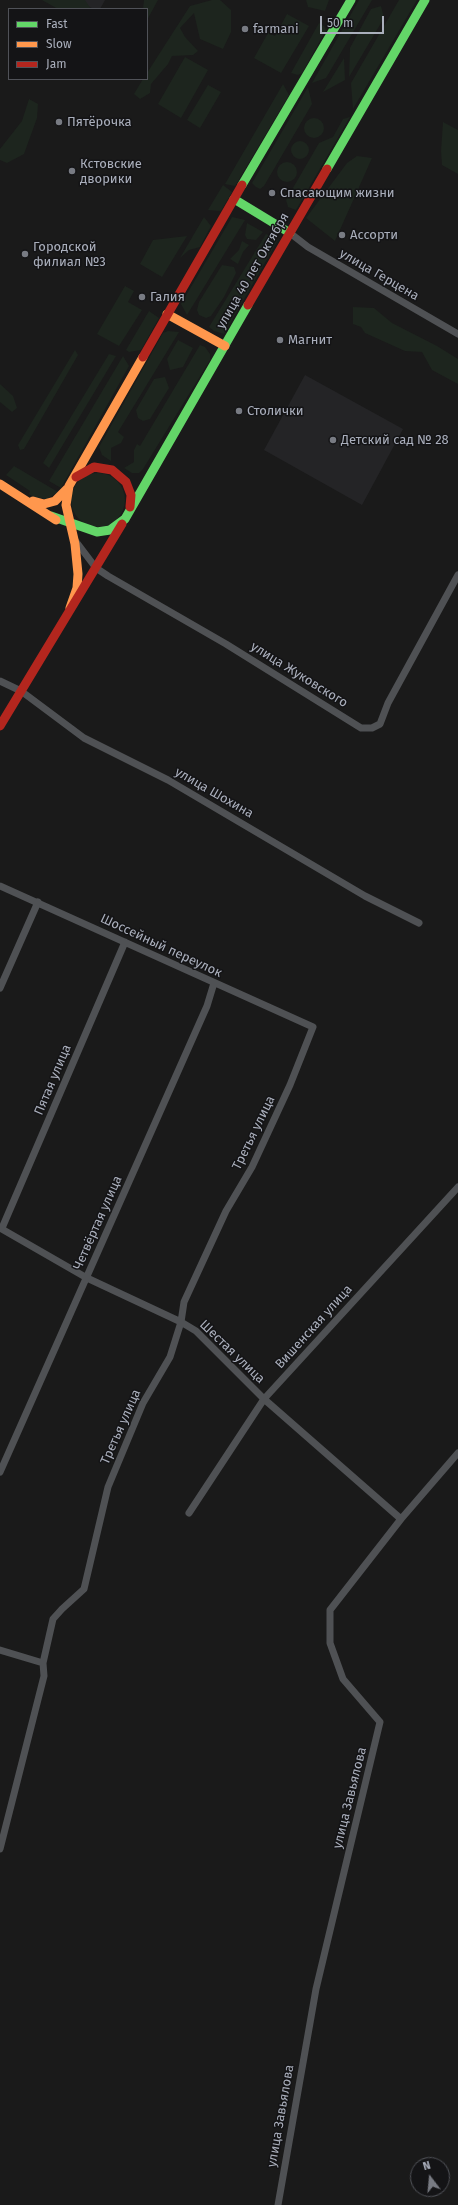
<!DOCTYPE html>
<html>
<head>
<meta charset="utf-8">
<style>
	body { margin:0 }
	#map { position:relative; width:458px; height:2205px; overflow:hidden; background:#1a1a1a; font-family:"Fira Sans",sans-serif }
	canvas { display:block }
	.legend { position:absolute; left:8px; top:8px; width:140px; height:72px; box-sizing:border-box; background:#141416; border:1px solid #505258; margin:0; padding:5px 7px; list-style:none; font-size:12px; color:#aaafbc }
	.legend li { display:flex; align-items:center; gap:8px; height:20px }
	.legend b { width:20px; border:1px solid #505258 }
	.north { position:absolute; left:410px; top:2157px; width:40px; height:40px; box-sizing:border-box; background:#141416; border:1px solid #505258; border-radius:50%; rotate:344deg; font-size:11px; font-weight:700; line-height:16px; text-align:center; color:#aaafbc }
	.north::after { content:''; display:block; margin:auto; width:14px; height:18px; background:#787b83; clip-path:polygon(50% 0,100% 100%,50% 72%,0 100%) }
	.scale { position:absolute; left:320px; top:16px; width:64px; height:18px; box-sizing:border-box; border:2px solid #aaafbc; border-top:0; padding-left:5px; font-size:12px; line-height:14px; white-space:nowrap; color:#aaafbc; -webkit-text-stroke:3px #141416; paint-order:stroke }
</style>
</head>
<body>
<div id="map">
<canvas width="458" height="2205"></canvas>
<ul class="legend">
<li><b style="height:5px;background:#63d668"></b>Fast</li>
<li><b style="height:5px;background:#ff974d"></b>Slow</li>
<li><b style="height:5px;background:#b3261e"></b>Jam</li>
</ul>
<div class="north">N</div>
<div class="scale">50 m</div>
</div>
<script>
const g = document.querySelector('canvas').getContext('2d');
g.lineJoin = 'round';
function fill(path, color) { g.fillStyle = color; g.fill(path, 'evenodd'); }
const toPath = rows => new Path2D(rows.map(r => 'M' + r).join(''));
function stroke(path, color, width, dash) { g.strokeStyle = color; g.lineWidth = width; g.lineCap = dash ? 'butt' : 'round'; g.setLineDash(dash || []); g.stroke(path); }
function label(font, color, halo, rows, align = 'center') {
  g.font = font + ' "Fira Sans",sans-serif'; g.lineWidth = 3; g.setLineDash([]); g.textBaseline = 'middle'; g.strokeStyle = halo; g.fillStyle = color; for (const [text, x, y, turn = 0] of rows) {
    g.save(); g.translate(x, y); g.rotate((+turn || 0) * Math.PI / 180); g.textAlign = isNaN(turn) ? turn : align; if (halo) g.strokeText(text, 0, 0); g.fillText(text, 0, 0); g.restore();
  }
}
fill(toPath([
	[78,0,105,0,100,9,93,9],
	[305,375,403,429,362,505,264,450]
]), '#242426');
fill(toPath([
	[42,0,85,0,91,9,58,9],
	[144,0,158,0,147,20,147,9,143,9],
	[212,0,220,0,231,10,231,32,223,49,200,39,194,13,180,28,185,37,198,51,193,55,172,56,168,64,151,84,150,93,140,99,134,94,143,79,147,79,147,73,190,6],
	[306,0,329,0,325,11,308,7],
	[359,0,372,0,326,78,312,83],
	[399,0,417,0,353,109,351,83],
	[381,6,384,18,349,77,350,48,371,9],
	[287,14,309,26,281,73,254,58,268,33,275,36],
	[319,23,324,26,326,30,302,73,298,75,291,73],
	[185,57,208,70,181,118,158,104],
	[344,58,345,80,323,92],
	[283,84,289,95,235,186,225,184],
	[208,85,221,92,200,128,187,120],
	[308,87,312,104,264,186,260,189,256,187,252,183],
	[29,99,38,104,37,118,24,154,7,163,0,160,0,149,22,121],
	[350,117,296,210,288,207,286,200,319,143,333,137,343,119],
	'304 128a10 10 0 1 1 20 0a10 10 0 1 1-20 0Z',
	[443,122,458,130,458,174,442,165,441,151],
	'291 150a9 9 0 1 1 18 0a9 9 0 1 1-18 0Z',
	[357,156,372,158,335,241,306,218,347,163],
	'277 172a10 10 0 1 1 20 0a10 10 0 1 1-20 0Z',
	[223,185,232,192,221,211,208,210],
	[204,217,211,226,200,247,189,250,180,258],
	[232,217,245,220,187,315,181,304],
	[247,223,263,232,256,240,247,239,245,235],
	[266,234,278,240,224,334,214,331,209,327],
	[187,236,162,277,140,264,153,240],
	[242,241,249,245,243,252,238,264,230,259,239,250],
	[222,265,234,267,236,273,224,297,211,316,206,318,199,315,197,310,199,302],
	[125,286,134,291,128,302,142,310,119,346,97,334],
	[353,307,374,308,392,323,437,346,458,359,458,384,432,370,422,352,405,351,365,333,361,327,353,324],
	[149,311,159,318,141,350,129,352,126,350],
	[168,331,179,332,118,432,124,437,121,443,111,448,111,461,102,455,99,447,163,333],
	[178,340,193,348,183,367,170,370,167,359],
	[200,345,205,347,210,354,210,360,143,469,139,473,132,473,124,468,134,462,134,450,137,444,140,446],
	[75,350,78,355,24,449,20,450,18,445],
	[109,354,116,356,49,468,43,463],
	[123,356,129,366,61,488,49,481],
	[165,377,169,388,150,419,143,421,138,418,136,410,154,379],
	[0,384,13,396,17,408,12,412,0,402],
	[14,466,58,492,47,499,34,497,29,494,30,491,6,475],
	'71 500a27 27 0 1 1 54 0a27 27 0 1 1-54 0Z'
]), '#1d251e');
stroke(toPath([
	[290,233,308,247,458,334],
	[74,539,96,568,108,576,226,644,361,728,372,728,380,724,388,703,458,575],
	[0,681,21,691,84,738,168,780,365,896,419,923],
	[0,886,313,1027,290,1085,252,1167,226,1211,184,1302,181,1322,170,1357,143,1403,108,1487,84,1589,62,1609,53,1619,43,1663,44,1676,0,1849],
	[0,988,38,902],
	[0,1228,87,1278,181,1322,196,1331,264,1399,401,1519],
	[2,1228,125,942],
	[0,1472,207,1006,214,983],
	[189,1513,264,1399,458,1187],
	[0,1650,43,1663],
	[278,2205,316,1989,380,1722,343,1679,330,1643,330,1610,401,1519,458,1453]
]), '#4f5154', 7);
stroke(toPath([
	[327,169,425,0],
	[242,185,351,0],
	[234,199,290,233],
	[51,516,97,532,110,530,125,519,248,305]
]), '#63d668', 9);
stroke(toPath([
	[167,314,225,346],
	[0,484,56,520],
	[33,501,44,504,55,501,67,489],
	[70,608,77,588,78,574,75,544,66,505,69,486,143,357]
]), '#ff974d', 9);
stroke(toPath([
	[248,305,327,169],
	[143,357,242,185],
	[76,477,94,467,112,470,126,482,131,495,130,507],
	[0,726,122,524]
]), '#b3261e', 9);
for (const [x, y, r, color] of [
	[245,29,4,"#787b83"],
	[59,122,4,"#787b83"],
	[72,171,4,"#787b83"],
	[272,193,4,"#787b83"],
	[342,235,4,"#787b83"],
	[25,254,4,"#787b83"],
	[142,297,4,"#787b83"],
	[280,340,4,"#787b83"],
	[239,411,4,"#787b83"],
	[333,440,4,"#787b83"]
]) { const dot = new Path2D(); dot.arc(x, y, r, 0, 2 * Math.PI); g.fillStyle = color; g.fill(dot); stroke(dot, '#141416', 1.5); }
label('13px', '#aaafbc', '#141416', [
	["farmani",253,29],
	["Пятёрочка",67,122],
	["Кстовские",80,164],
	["дворики",80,179],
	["Спасающим жизни",280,193],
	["Ассорти",350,235],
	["Городской",33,247],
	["филиал №3",33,262],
	["Галия",150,297],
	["Магнит",288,340],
	["Столички",247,411],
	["Детский сад № 28",341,440]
], 'left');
label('13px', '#aaafbc', '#141416', [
	["улица 40 лет Октября",253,271,-60],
	["улица Герцена",379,275,30],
	["улица Жуковского",299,675,32],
	["улица Шохина",214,793,30],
	["Шоссейный переулок",161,946,25],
	["Пятая улица",53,1080,-67],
	["Третья улица",254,1133,-64],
	["Четвёртая улица",98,1223,-66],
	["Вишенская улица",314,1327,-48],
	["Шестая улица",232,1352,44],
	["Третья улица",121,1427,-66],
	["улица Завьялова",350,1798,-76],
	["улица Завьялова",281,2116,-80]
]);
</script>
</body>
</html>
